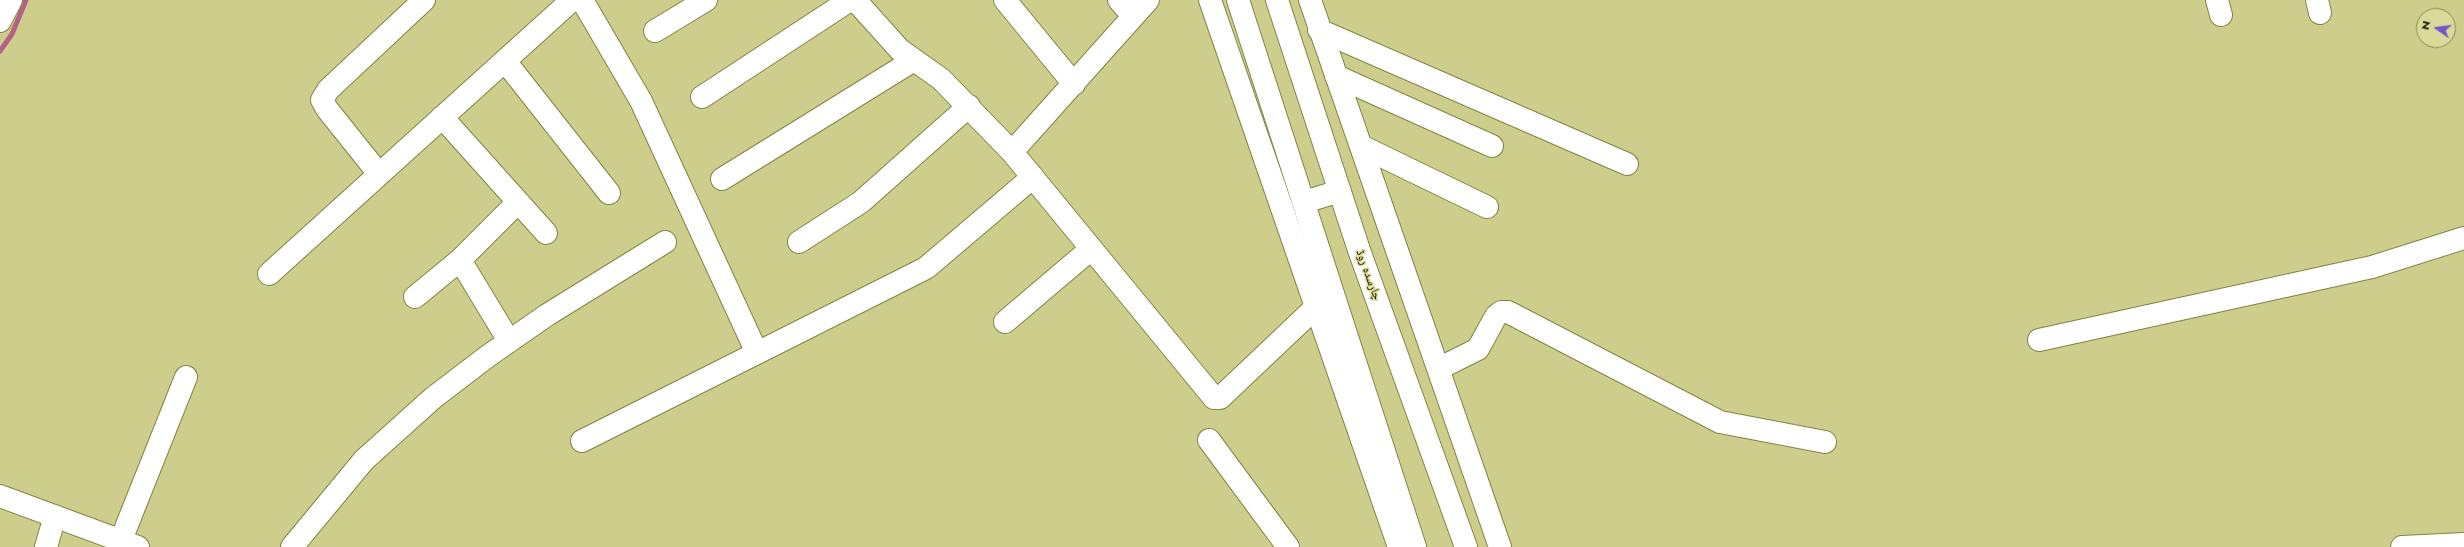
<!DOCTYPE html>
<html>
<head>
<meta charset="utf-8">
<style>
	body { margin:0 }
	#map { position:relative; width:2464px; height:547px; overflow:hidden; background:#cdcd8c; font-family:Jost,sans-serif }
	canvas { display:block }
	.north { position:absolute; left:2416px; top:8px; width:40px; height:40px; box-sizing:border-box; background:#d9da99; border:1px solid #8a8a5c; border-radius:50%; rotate:284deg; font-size:11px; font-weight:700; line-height:16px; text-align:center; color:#141300 }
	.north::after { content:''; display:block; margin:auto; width:14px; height:18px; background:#6f55ce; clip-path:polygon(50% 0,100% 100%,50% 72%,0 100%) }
</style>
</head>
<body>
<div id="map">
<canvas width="2464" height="547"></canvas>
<div class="north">N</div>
</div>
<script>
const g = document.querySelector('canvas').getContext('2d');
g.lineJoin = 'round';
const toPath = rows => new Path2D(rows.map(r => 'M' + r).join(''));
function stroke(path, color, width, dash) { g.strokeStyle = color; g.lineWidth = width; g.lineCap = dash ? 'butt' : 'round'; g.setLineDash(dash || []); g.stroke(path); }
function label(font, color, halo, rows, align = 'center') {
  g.font = font + ' Jost,"Noto Naskh Arabic",sans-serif'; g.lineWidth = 3; g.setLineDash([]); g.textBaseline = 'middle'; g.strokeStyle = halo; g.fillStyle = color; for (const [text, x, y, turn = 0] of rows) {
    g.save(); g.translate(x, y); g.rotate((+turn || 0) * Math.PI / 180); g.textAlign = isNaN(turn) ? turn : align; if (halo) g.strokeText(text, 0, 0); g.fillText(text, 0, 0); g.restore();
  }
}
stroke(toPath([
	[0,51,12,34,26,0]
]), '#b36186', 5);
const minor = toPath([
	[582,0,641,101,757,353],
	[855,0,900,50,941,79,1012,152,1214,398,1220,398,1315,308],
	[1005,0,1074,84],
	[1119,0,1133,16],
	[1210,0,1399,547],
	[1310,0,1500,547],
	[2217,0,2221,15],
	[2317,0,2320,13],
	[0,21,11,0],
	[1319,30,1627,164],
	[655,31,706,0],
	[505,61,609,193],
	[1336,76,1492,146],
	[702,97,850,0],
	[442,117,546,233],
	[1361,146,1487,207],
	[1012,152,1148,0],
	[379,174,327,109,322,100,328,90,424,0],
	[722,179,914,60],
	[799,242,861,202,969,106],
	[460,260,509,341],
	[269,274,572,0],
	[415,297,460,260,518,202],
	[1005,322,1091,249],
	[2039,340,2372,267,2464,238],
	[1440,368,1478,349,1496,316,1501,312,1508,312,1720,422,1825,442],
	[1209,440,1288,547],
	[582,441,926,268,1033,177],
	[0,496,138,547],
	[121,540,186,377],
	[46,547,55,516],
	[292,547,364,460,433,398,488,356,547,315,665,242],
	[2402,547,2464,544]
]);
const highway = toPath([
	[1238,0,1415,547],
	[1277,0,1359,250,1466,547],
	[1304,202,1340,191]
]);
stroke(minor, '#848445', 24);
stroke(highway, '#848445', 24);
stroke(minor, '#fff', 22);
stroke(highway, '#fff', 22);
label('12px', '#141300', '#d9da99', [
	["چارسدہ روڈ",1368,275,70]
]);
</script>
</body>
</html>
